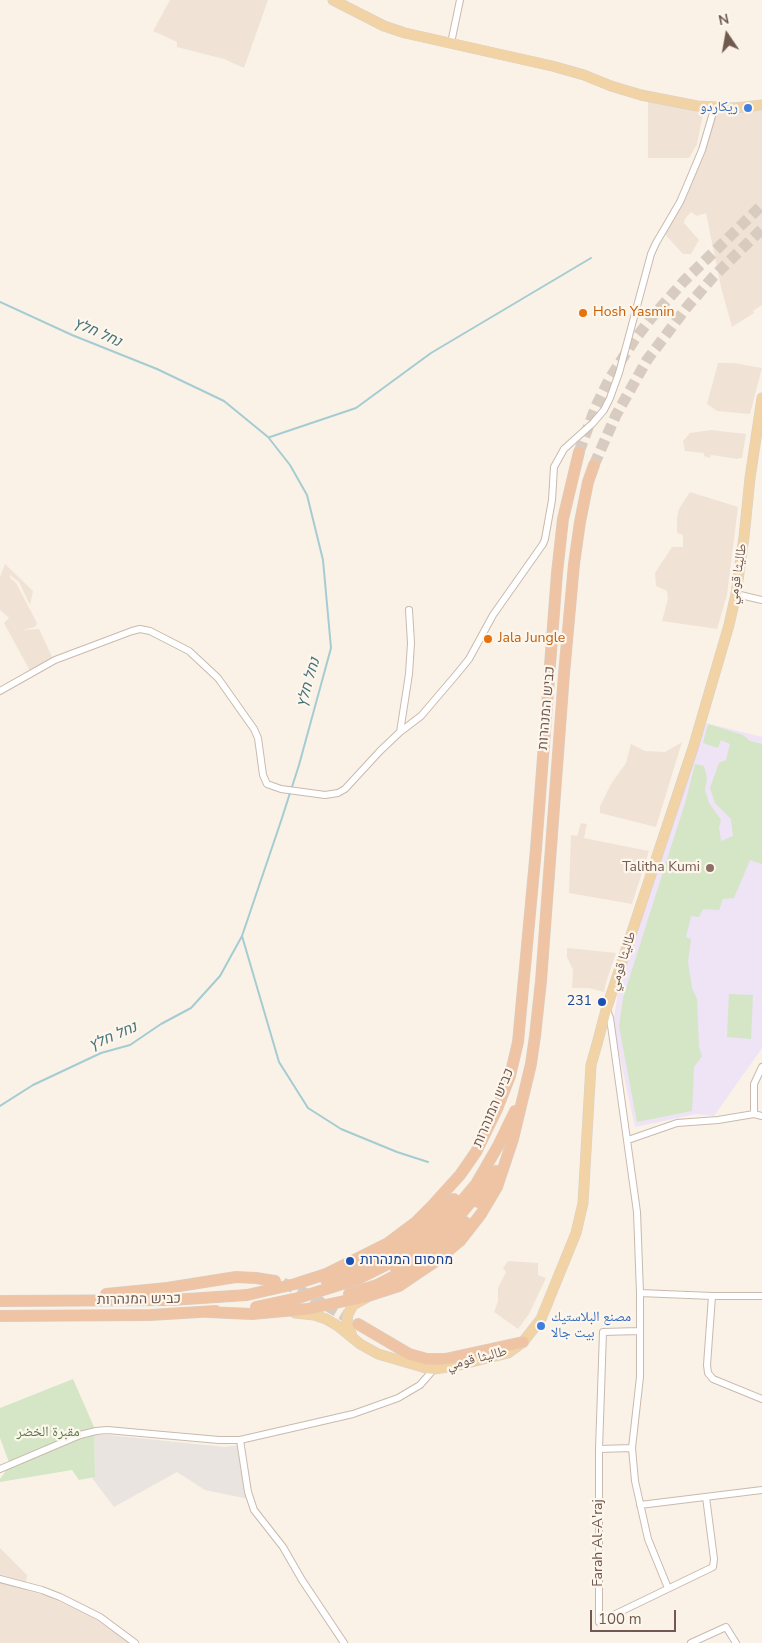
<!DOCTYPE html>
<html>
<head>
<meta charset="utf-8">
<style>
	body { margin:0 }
	#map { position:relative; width:762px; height:1643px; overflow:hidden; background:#faf2e6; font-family:"Nunito Sans",sans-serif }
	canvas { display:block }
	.north { position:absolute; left:702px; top:10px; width:50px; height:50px; -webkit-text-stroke:4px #fdf6ec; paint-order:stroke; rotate:348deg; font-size:14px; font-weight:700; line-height:20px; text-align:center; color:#70594e }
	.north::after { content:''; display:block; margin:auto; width:18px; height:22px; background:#70594e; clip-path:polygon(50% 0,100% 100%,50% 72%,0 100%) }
	.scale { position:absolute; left:590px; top:1610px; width:86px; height:22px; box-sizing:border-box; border:2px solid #70594e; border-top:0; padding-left:6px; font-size:15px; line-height:18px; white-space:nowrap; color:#70594e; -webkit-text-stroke:4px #fdf6ec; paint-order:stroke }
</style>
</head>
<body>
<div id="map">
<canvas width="762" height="1643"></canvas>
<div class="north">N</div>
<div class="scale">100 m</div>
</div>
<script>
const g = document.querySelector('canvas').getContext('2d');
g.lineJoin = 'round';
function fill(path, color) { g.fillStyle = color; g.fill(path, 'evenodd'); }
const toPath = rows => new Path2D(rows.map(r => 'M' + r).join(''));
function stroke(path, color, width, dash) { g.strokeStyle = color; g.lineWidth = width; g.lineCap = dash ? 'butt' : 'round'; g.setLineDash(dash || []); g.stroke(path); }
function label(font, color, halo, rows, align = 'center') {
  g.font = font + ' "Nunito Sans","Noto Naskh Arabic",Heebo,sans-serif'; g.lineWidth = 4.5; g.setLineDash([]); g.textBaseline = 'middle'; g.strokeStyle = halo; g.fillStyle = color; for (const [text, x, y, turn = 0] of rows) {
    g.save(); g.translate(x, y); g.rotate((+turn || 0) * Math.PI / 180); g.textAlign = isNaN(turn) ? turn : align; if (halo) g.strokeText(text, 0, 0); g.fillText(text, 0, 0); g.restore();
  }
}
fill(toPath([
	[170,0,268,0,244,68,224,59,177,47,177,42,153,31],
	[648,101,704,109,697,144,689,158,648,158],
	[762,111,762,305,753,311,754,313,732,327,721,287,706,213,697,216,691,212,685,219,684,223,699,240,691,254,683,254,661,230,679,200,696,160,713,112],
	[718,363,734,363,762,368,750,414,717,411,707,404],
	[711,430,746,434,742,458,739,458,738,459,711,455,710,458,704,456,704,453,685,451,683,441,690,433],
	[690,492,738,507,727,595,717,629,662,621,668,599,667,591,656,586,655,573,672,547,683,547,683,535,677,533,677,518,679,509],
	[5,564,33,591,30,605,19,582,10,575,10,578,16,583,37,623,35,627,22,630,39,629,53,659,30,671,4,623,9,618,0,610,0,577],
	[682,742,656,827,600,813,600,806,611,784,626,763,631,744,645,751,665,752],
	[581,823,587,824,584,838,649,851,632,904,569,893,571,835,577,836],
	[567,948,616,953,606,983,604,992,589,988,572,988,573,970,567,957],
	[508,1261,538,1263,538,1275,546,1278,529,1314,518,1329,494,1312,498,1301,498,1288,506,1272,503,1268],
	[0,1548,27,1575,25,1590,48,1596,95,1619,130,1643,0,1643]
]), '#f0e3d6');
fill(toPath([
	[94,1435,108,1435,225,1447,239,1445,248,1499,205,1490,177,1472,114,1507,92,1478,95,1477]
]), '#eae4e0');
fill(toPath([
	[706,723,762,737,762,1048,714,1116,696,1114,635,1127,613,1025,619,985]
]), '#efe3f6');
fill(toPath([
	[708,724,743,735,750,741,762,744,762,864,750,860,734,898,723,899,719,910,703,909,699,917,691,916,686,937,691,939,688,962,692,988,697,999,699,1047,702,1056,694,1067,692,1111,637,1122,619,1026,623,998,686,800,695,764,704,766,707,778,705,790,709,803,721,820,719,828,721,841,733,836,731,819,715,803,710,788,719,763,726,760,730,744,721,740,718,748,703,743],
	[729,994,753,995,751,1039,727,1037],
	[73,1379,94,1427,95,1477,79,1480,72,1470,0,1482,0,1479,10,1465,0,1438,0,1408]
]), '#d4e6c6');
stroke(toPath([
	[0,302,72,335,157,369,224,401,268,437,290,465,307,495,323,560,331,648,299,765,281,821,242,936,220,976,191,1008,161,1024,130,1045,101,1053,33,1085,0,1106],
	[270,437,356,408,431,353,591,258],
	[242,936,279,1062,308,1108,341,1129,397,1152,428,1162]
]), '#a4ccd2', 2);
stroke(toPath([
	[579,452,596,406,610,378,635,339,652,317,684,281,762,205],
	[594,465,616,415,647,360,687,307,713,277,762,229],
	[283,1283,303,1292,355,1322]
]), '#d8ccc0', 11, [11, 5.5]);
const minor = toPath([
	[451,43,460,0],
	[736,594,762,600],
	[0,691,55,660,132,631,140,629,150,631,189,651,218,678,254,729,258,738,263,775,267,784,281,789,325,795,338,793,345,789,380,751,400,732,421,716,456,675,469,659,493,615,543,544,545,539,552,500,554,467,564,449,593,423,604,410,610,398,619,373,651,254,656,243,680,202,686,188,702,150,715,106],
	[400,732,409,674,411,643,409,610],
	[607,1010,610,1018,637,1212,640,1293,640,1377,632,1448,635,1481,648,1539,668,1588],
	[754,1114,754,1084,762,1067],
	[628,1140,677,1123,718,1120,754,1114,762,1116],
	[640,1293,712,1296,762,1296],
	[712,1296,707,1365,708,1373,713,1379,762,1399],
	[639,1331,603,1332,599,1449,599,1622,713,1567,714,1559,706,1497],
	[240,1440,248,1492,254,1510,283,1547,302,1580,344,1643],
	[599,1449,632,1448],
	[0,1469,80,1435,96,1431,107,1430,219,1440,240,1440,301,1426,353,1414,398,1398,420,1385,434,1369],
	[640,1505,762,1490],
	[0,1579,42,1590,60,1597,100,1617,135,1643],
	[691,1643,726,1627,736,1643]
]);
const primary = toPath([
	[333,0,384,26,405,33,552,66,584,75,611,86,641,95,697,106,735,108,762,105],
	[295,1313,314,1315,326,1319,338,1326,360,1344,378,1354,426,1368,434,1369,455,1366,508,1353,523,1342,541,1319,576,1233,583,1203,591,1065,597,1044,606,1010,693,748,729,625,736,594,744,537,750,478,762,398],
	[352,1336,347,1322,348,1314,353,1305,366,1298]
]);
const trunk = toPath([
	[478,1202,496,1171],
	[395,1267,418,1254,451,1226,470,1203,478,1190],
	[326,1280,345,1275,376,1261,398,1248,428,1225,454,1199],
	[106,1294,167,1288,236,1277,256,1278,275,1281],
	[349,1294,377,1285,406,1270,446,1243,465,1222],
	[0,1301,172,1300,247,1295,295,1284,326,1274,388,1243,416,1222,431,1207,460,1175,476,1152,497,1109,510,1076,518,1042,536,849,557,573,563,519,579,452],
	[256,1307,298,1298,358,1279,384,1266,413,1246,444,1222,476,1184,498,1146,515,1111],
	[208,1312,252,1314,307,1309,368,1296,399,1286,436,1261,460,1241,481,1214,497,1187,513,1139,531,1064,535,1036,541,981,564,674,574,564,580,522,588,482,594,465],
	[0,1316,150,1315,216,1311],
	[358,1324,409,1354,427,1359,445,1359,523,1342]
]);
stroke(minor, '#cab9ae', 8);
stroke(primary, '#d7d1cd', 11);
stroke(trunk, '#d7d1cd', 12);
stroke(minor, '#fff', 6);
stroke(primary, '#f1d3a6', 10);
stroke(trunk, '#efc4a5', 11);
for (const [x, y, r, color] of [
	[748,108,5,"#3f7fe0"],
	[583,313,5,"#e8710a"],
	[488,639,5,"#e8710a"],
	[710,868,5,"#8d6e63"],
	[602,1002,5,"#1a4fb4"],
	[350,1261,5,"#1a4fb4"],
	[541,1326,5,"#3f7fe0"]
]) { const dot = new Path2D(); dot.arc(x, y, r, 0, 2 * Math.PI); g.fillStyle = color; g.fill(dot); stroke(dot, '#fdf6ec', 2); }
label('14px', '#366cbe', '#fdf6ec', [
	["ريكاردو",738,108],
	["مصنع البلاستيك",551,1318,"left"],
	["بيت جالا",551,1334,"left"]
], 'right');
label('14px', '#c56008', '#fdf6ec', [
	["Hosh Yasmin",593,313],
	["Jala Jungle",498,639]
], 'left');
label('14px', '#70594e', '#fdf6ec', [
	["طاليثا قومي",738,574,-81],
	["כביש המנהרות",547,708,-85],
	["طاليثا قومي",623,961,-72],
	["כביש המנהרות",494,1108,-67],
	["כביש המנהרות",139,1300,-1],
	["طاليثا قومي",477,1359,-14],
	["Farah Al-A'raj",599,1543,-90]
]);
label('14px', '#785e54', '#fdf6ec', [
	["Talitha Kumi",700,868]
], 'right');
label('14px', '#164399', '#fdf6ec', [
	["231",592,1002],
	["מחסום המנהרות",360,1261,"left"]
], 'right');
label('14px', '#5a7a4a', '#fdf6ec', [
	["مقبرة الخضر",48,1433]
]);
label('italic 15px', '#47737b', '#fdf6ec', [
	["נחל חלץ",97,333,24],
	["נחל חלץ",309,683,-74],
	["נחל חלץ",113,1037,-23]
]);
</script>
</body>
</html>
